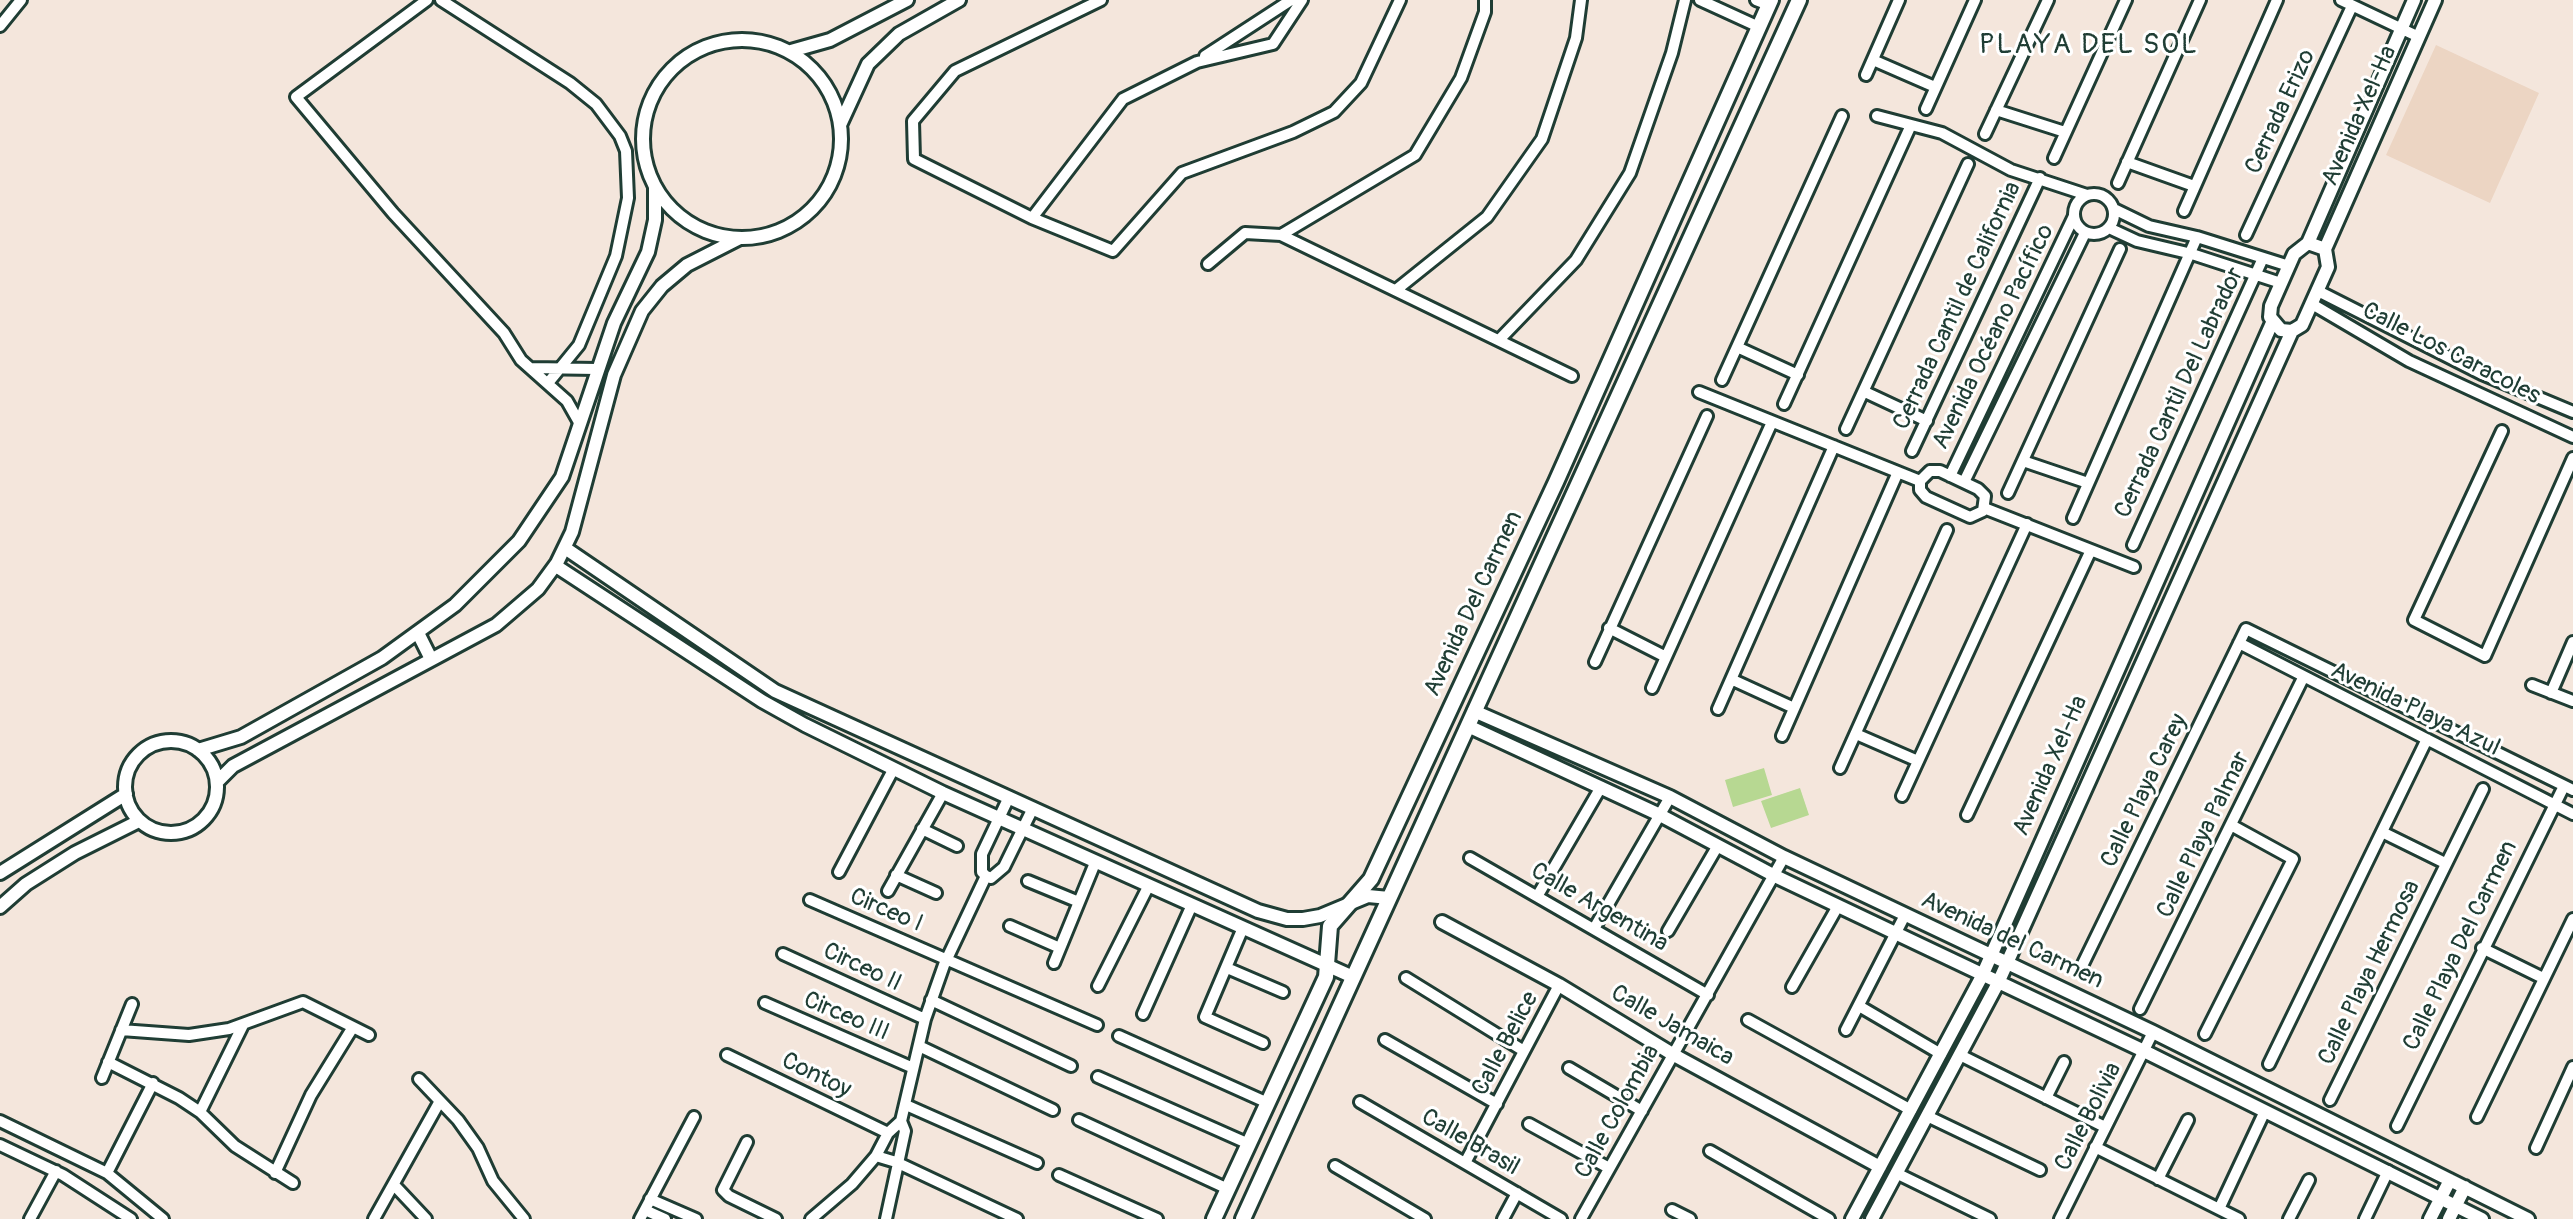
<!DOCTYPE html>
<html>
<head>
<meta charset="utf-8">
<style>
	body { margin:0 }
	canvas { display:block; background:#f4e6dc }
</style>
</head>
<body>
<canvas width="2573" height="1219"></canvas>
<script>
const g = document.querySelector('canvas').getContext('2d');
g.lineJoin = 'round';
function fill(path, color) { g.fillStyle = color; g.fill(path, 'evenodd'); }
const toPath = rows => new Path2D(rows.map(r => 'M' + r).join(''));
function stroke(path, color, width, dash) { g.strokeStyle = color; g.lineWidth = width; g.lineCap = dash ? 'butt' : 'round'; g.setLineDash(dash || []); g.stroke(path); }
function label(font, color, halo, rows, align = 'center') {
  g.font = font + ' Pangolin,sans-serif'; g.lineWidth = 6; g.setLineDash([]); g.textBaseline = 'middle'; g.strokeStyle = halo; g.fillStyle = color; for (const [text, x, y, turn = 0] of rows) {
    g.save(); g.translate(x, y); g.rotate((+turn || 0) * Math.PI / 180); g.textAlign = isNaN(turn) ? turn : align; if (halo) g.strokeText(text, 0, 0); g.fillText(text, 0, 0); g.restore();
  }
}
fill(toPath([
	[2436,45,2539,93,2490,203,2386,155]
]), '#ecd5c3');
fill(toPath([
	[1764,768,1772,795,1733,807,1725,780],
	[1800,788,1809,815,1771,828,1761,801]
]), '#b7d892');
const minor = toPath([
	[427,0,296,97,393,213,504,333,521,360,567,401,580,424],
	[441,0,570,83,596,104,620,136,626,151,628,198,616,256,579,345,548,383],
	[1101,0,955,71,913,121,914,159,1032,218,1113,251,1182,173,1293,132,1334,112,1361,83,1400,0],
	[1700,0,1759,27],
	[1756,0,1769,5],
	[2341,0,2419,37],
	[0,26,21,0],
	[1205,56,1291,0],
	[1873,60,1935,87],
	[1866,75,1899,0],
	[1926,109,1975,0],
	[1996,110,2065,132],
	[1877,116,1942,133,2011,170,2087,195],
	[1985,134,2048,0],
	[2054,158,2126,0],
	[2127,162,2194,186],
	[2118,183,2200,0],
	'2074 214a20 20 0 1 1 40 0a20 20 0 1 1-40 0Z',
	[2114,209,2149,226,2197,237,2289,266],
	[2184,211,2277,0],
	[1032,218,1123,99,1197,62,1273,44,1302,0],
	[2109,228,2137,241,2192,254,2281,283],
	[1281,235,1572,376],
	[2246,235,2352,6],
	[1208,264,1245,233,1281,235,1415,155,1461,78,1485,12,1485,0],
	[1396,290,1487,217,1542,139,1576,38,1581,0],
	[2318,291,2482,374,2573,412],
	[2312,304,2409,361,2573,437],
	[1499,340,1576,260,1630,173,1672,53,1685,0],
	[1737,347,1798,375],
	[531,368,597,369],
	[1722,380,1842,116],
	[1699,392,1920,481],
	[1865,392,1927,421],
	[1784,404,1911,125],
	[1846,429,1968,164],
	[2502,431,2414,620,2485,656,2573,458],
	[1912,451,2040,178],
	[2023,461,2088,483],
	[1930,471,1940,471,1978,489,1985,496,1983,511,1970,517,1926,497,1920,490,1920,481,1930,471],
	[1950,476,2074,216],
	[1964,482,2085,233],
	[2008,493,2120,249],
	[1984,508,2134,567],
	[2073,518,2197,237],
	[2133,545,2263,258],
	[1609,628,1666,657],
	[2239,643,2573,814],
	[1595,662,1707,416],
	[1733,680,1794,708],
	[2532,685,2573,701],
	[1652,688,1772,422],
	[2551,693,2573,642],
	[1718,709,1834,446],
	[1856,734,1918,761],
	[1782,736,1898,472],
	[1840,768,1947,530],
	[1902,796,2027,524],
	[1967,815,2091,550],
	[922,829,957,846],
	[2384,833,2445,863],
	[1470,858,1708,995],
	[839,872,893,770],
	[896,875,936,893],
	[986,876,991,878,1004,867,1033,808],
	[1028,881,1079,902],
	[888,891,943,793],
	[1538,895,1601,787],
	[810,900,1097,1025],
	[1010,926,1060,948],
	[1595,927,1670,797],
	[1242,930,1205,1017,1263,1043],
	[1668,931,1717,847],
	[2482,948,2543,978],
	[783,954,925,1019],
	[1054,963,1095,863],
	[1227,968,1283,992],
	[2080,970,2246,629,2573,790],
	[1406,978,1524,1051],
	[1098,986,1148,887],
	[1792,987,1838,906],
	[931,1000,1071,1066],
	[765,1003,911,1067],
	[1859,1006,1941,1054],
	[2140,1009,2303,678],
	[1143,1014,1191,907],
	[1748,1020,1911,1110],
	[121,1030,189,1035,229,1029,303,1002,369,1035],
	[1846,1030,1905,915],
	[2205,1034,2293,859,2231,825],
	[1119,1036,1268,1103],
	[1385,1040,1497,1104],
	[919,1046,1053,1110],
	[727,1055,888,1133],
	[1960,1055,2105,1127],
	[108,1062,179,1098,200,1112,235,1146,293,1183],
	[2269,1064,2427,739],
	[1569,1068,1642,1111],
	[1098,1077,1249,1144],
	[102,1078,132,1004],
	[419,1079,458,1120,478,1148,493,1181,524,1219],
	[2046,1098,2064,1062],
	[2330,1100,2483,789],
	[1360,1102,1561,1219],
	[906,1105,1037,1163],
	[200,1112,243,1025],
	[1927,1116,2040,1170],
	[2477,1117,2573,919],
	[1079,1120,1228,1189],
	[0,1121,107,1173,163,1219],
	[1529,1124,1609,1168],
	[2397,1126,2564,786],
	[747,1142,723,1190,729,1196,776,1219],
	[0,1145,63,1175,131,1219],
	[2095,1147,2239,1219],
	[2536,1148,2573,1067],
	[1710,1151,1829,1219],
	[876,1156,896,1162,1017,1219],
	[1465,1163,1559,985],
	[1335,1166,1425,1219],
	[107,1173,153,1083],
	[275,1173,311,1095,353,1027],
	[1896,1173,1990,1219],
	[1059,1175,1157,1219],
	[2158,1179,2188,1120],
	[395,1186,426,1219],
	[650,1199,696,1219],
	[2219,1209,2264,1113],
	[645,1210,665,1219],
	[1672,1210,1690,1219],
	[30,1219,56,1171],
	[374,1219,440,1101],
	[640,1219,694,1117],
	[811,1219,852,1184,876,1156,888,1133,901,1121,925,1019,944,965,986,876,982,872,982,854,1009,797],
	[886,1219,905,1131,901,1121],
	[1503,1219,1517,1193],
	[1581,1219,1784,857],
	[2060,1219,2153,1032],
	[2289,1219,2309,1180],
	[2365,1219,2388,1171]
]);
const tertiary = toPath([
	'643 139a99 99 0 1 1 198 0a99 99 0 1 1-198 0Z',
	[791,51,830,40,907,0],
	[840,125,868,64,899,34,959,0],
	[2308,243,2414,0],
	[2308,243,2325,249,2328,267,2302,325,2292,331,2281,330,2270,317,2271,306,2294,254,2308,243],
	[2325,249,2435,0],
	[565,548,775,691,1258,911,1287,919,1303,919,1320,916,1368,896,1389,898],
	[556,566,762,701,805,725,943,793,1353,977],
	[418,633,431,659],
	[1474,711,1670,797,1784,857,2153,1032,2528,1219],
	[1468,726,1660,815,1775,876,2144,1051,2482,1219],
	'125 787a46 46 0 1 1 92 0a46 46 0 1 1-92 0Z',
	[198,750,241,737,382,658,455,605,519,541,562,477,614,323,648,252,655,220,655,186],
	[218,781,233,766,496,625,538,589,557,563,572,532,614,375,642,311,662,286,687,265,738,239],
	[0,873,126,794],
	[0,907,26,884,75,853,139,821],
	[1442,922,1559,985,1674,1055,1880,1167],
	[1852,1219,1982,976,2272,323],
	[1872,1219,1998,983,2292,331],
	[2430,1219,2450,1180],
	[2449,1219,2465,1187]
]);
const secondary = toPath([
	[1214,1219,1326,977,1330,926,1371,879,1556,482,1771,0],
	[1243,1219,1799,0]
]);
stroke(minor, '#1f3d34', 16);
stroke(tertiary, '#1f3d34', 18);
stroke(secondary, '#1f3d34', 20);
stroke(minor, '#fff', 10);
stroke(tertiary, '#fff', 12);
stroke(secondary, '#fff', 14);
label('24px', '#1f3d34', '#fff', [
	["Cerrada Erizo",2281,112,-65],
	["Avenida Xel-Ha",2360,116,-66],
	["Cerrada Cantil de California",1958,306,-65],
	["Avenida Océano Pacífico",1994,337,-64],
	["Calle Los Caracoles",2451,354,27],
	["Cerrada Cantil Del Labrador",2180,393,-65],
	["Avenida Del Carmen",1474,604,-65],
	["Avenida Playa Azul",2415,710,26],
	["Avenida Xel-Ha",2051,766,-66],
	["Calle Playa Carey",2145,791,-64],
	["Calle Playa Palmar",2204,835,-64],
	["Calle Argentina",1599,908,30],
	["Circeo I",886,911,23],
	["Avenida del Carmen",2012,941,25],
	["Calle Playa Del Carmen",2461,946,-64],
	["Circeo II",862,968,25],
	["Calle Playa Hermosa",2370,973,-64],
	["Circeo III",846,1017,23],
	["Calle Jamaica",1672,1026,30],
	["Calle Belice",1506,1044,-62],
	["Contoy",816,1076,26],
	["Calle Colombia",1618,1112,-61],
	["Calle Bolivia",2089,1117,-63],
	["Calle Brasil",1470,1143,30]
]);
g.letterSpacing = '2px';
label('28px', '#1f3d34', '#fff', [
	["PLAYA DEL SOL",2089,46]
]);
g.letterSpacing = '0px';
</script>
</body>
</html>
